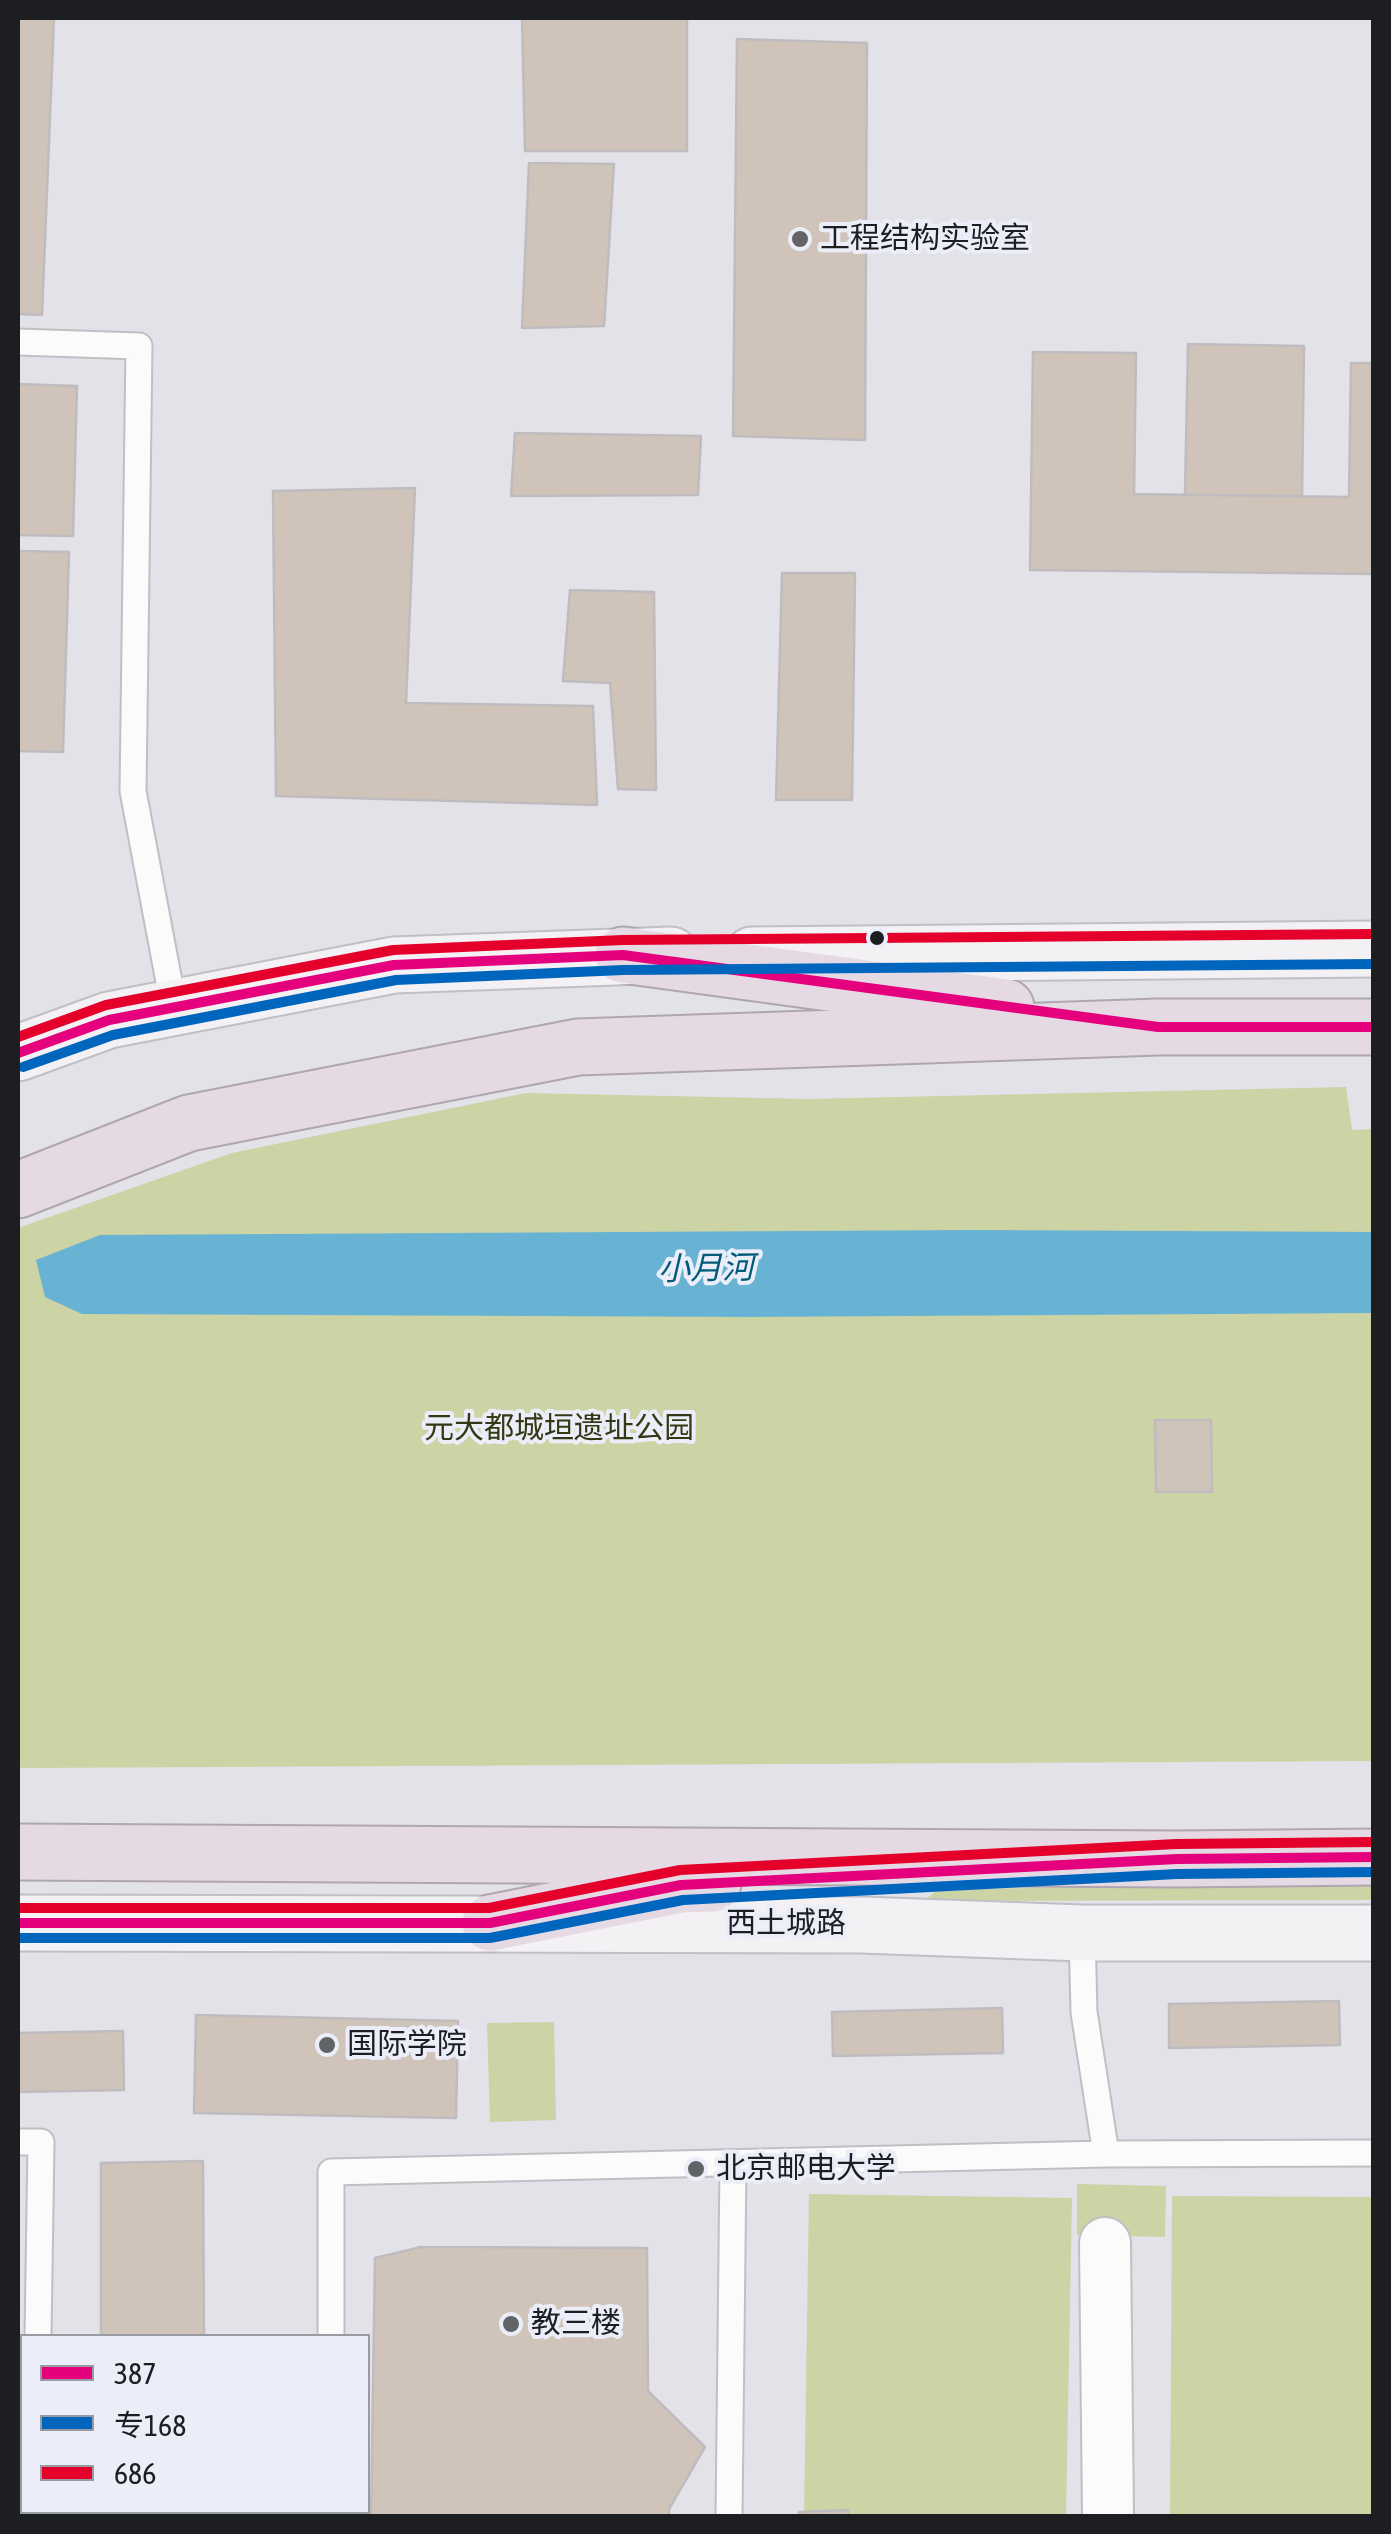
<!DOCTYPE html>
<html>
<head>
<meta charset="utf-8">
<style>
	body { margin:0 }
	#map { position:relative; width:1391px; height:2534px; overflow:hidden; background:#e2e2e8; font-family:"Asap Condensed","Noto Sans SC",sans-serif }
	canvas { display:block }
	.frame { position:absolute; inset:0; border:20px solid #1d1e22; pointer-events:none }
	.legend { position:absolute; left:20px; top:2334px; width:350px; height:180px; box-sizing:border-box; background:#ebeef9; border:2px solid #999ba3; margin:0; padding:12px 18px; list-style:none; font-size:30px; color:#1d1e22 }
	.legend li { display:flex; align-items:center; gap:20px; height:50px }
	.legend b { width:50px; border:2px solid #999ba3 }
</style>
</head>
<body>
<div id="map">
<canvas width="1391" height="2534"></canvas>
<div class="frame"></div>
<ul class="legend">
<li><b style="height:12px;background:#e5007d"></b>387</li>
<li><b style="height:12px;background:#0065bd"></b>专168</li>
<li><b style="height:12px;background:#e4002b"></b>686</li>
</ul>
</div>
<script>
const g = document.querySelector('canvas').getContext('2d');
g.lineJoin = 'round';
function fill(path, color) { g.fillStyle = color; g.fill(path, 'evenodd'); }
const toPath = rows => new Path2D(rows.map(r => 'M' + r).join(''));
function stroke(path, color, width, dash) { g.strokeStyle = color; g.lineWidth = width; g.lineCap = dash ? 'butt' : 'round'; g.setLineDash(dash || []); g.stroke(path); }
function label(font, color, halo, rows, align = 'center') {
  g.font = font + ' "Asap Condensed","Noto Sans SC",sans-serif'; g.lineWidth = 8; g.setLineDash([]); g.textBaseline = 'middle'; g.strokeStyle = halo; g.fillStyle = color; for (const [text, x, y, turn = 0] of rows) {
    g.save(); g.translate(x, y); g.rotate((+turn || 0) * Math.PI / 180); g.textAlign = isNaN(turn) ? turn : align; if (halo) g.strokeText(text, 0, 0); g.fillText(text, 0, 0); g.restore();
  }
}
fill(toPath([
	[1346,1087,1352,1130,1374,1129,1373,1761,18,1768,18,1228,232,1153,526,1093,808,1099],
	[1374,1885,1373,1900,924,1901,938,1889],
	[554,2022,556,2120,490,2122,487,2023],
	[1077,2184,1166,2186,1165,2237,1077,2235],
	[809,2194,1072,2198,1066,2516,804,2516],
	[1172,2196,1373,2197,1373,2516,1170,2516]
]), '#ccd3a5');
fill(toPath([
	[973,1230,1373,1232,1373,1313,750,1317,82,1314,45,1297,36,1260,100,1235]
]), '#68b3d4');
const building = toPath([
	[18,18,54,18,42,315,18,314,18,18],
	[522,18,687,18,687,151,525,151,522,18],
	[737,39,867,43,865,440,733,436,737,39],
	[529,163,614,164,604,326,522,328,529,163],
	[1188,344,1304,346,1302,496,1185,495,1188,344],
	[1033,352,1136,353,1134,494,1349,497,1351,363,1374,363,1374,574,1030,570,1033,352],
	[18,384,77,386,73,536,18,535,18,384],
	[515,433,701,436,698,495,511,496,515,433],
	[415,488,406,703,593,706,597,805,276,796,273,491,415,488],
	[18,551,69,552,63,752,18,751,18,551],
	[782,573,855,573,852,800,776,800,782,573],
	[570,590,654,592,656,790,618,789,610,683,563,681,570,590],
	[1155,1420,1211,1420,1212,1492,1156,1492,1155,1420],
	[1339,2001,1340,2045,1169,2048,1169,2004,1339,2001],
	[1002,2008,1003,2053,833,2056,832,2012,1002,2008],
	[196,2015,458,2021,456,2118,194,2113,196,2015],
	[123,2031,124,2090,18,2092,18,2033,123,2031],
	[203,2161,204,2336,101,2336,101,2163,203,2161],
	[421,2247,647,2248,648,2391,705,2447,669,2509,669,2516,371,2516,375,2258,421,2247],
	[848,2510,848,2516,799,2516,799,2512,848,2510],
	[102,2512,204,2512,204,2516,102,2516,102,2512]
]);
fill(building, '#d0c4ba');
stroke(building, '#bebcbe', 2.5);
const lane = toPath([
	[18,342,139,346,133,791,174,1008],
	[1082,1933,1084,2012,1106,2154],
	[18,2142,41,2142,38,2336],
	[331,2336,331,2172,1106,2154,1374,2153],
	[35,2516,35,2512],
	[331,2516,331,2512],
	[729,2516,733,2163]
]);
const street = toPath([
	[1105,2243,1108,2516]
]);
const secondary = toPath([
	[752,955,1374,949],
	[18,1053,109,1020,394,965,671,955],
	[18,1923,862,1925,1082,1933,1374,1933]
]);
const highway = toPath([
	[623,955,1006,1007],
	[18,1190,189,1123,578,1047,1158,1027,1374,1027],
	[18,1852,1177,1859,1374,1857],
	[490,1923,681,1885,713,1884]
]);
stroke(lane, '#bfbfc4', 29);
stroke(street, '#bfbfc4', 54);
stroke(secondary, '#bfbfc4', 59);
stroke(highway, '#afa6b0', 59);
stroke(lane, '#fbfbfc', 25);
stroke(street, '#fbfbfc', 50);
stroke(secondary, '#f4f1f5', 55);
stroke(highway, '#e5dae4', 55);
stroke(toPath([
	[18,1053,109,1020,394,965,623,955,1158,1027,1374,1027],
	[18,1923,490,1923,681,1885,1177,1859,1374,1857]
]), '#e5007d', 10);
stroke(toPath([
	[23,1067,113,1035,396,980,623,970,1374,964],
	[18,1938,490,1938,683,1900,1177,1874,1374,1872]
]), '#0065bd', 10);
stroke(toPath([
	[18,1037,106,1005,393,950,623,940,1374,934],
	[18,1908,489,1908,680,1870,1176,1844,1374,1842]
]), '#e4002b', 10);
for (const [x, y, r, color] of [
	[800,239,10,"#626367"],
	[877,938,9,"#1d1e22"],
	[327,2045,10,"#626367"],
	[696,2169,10,"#626367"],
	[511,2324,10,"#626367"]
]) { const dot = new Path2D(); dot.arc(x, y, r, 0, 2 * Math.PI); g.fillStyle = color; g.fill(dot); stroke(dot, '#ebeef9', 4); }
label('30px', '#1d1e22', '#ebeef9', [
	["工程结构实验室",820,239],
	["国际学院",347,2045],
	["北京邮电大学",716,2169],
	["教三楼",531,2324]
], 'left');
label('30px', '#343913', '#ebeef9', [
	["元大都城垣遗址公园",559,1429]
]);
label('30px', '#1d1e22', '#ebeef9', [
	["西土城路",786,1924]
]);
label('italic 32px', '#035b7a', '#ebeef9', [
	["小月河",706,1269,-1]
]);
</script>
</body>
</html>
